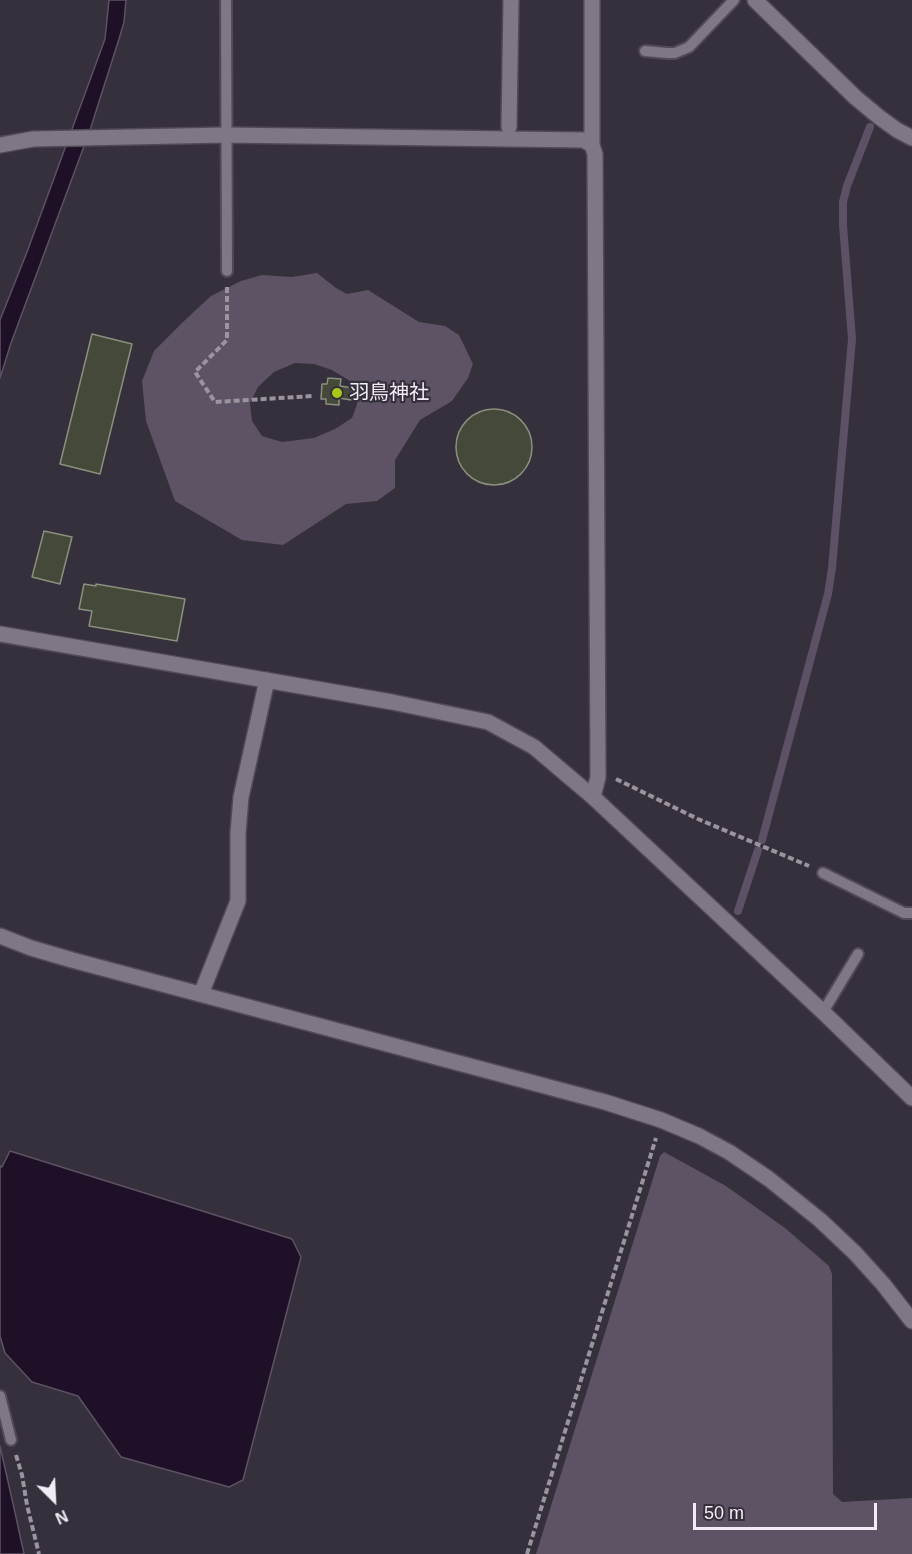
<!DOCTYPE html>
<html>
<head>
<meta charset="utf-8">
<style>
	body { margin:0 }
	#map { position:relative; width:912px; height:1554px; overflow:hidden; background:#362f3c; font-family:Helvetica,sans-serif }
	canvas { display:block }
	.north { position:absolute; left:24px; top:1470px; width:60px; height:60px; -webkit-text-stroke:4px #362f3c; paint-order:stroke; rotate:156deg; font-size:16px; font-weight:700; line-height:24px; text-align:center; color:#f1ecf5 }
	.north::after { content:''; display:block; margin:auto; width:21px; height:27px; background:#f1ecf5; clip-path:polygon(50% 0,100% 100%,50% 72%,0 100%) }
	.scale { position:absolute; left:693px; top:1503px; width:184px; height:27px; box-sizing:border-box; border:3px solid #f1ecf5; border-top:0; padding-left:8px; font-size:18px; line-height:21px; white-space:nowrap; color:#f1ecf5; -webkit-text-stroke:4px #362f3c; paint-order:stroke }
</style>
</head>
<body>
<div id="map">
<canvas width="912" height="1554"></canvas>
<div class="north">N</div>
<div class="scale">50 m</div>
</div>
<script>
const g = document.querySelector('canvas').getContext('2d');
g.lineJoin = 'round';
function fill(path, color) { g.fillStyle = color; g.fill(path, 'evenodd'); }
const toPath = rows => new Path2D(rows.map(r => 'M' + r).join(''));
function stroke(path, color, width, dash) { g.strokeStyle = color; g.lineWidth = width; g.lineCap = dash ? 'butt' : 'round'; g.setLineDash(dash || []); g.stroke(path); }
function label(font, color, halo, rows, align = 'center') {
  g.font = font + ' Helvetica,"Noto Sans JP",sans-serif'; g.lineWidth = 4.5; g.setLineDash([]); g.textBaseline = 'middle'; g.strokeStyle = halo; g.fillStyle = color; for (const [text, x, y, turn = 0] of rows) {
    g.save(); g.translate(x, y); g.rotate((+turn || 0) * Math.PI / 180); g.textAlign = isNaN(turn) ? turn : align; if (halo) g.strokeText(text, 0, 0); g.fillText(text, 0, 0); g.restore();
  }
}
fill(toPath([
	[317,273,336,288,347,294,368,290,419,322,445,326,459,335,473,364,468,378,452,401,420,420,395,460,395,488,377,501,346,504,283,545,242,540,175,501,146,421,142,381,154,351,183,322,211,296,241,281,262,275,292,277],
	[295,363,314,364,332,370,350,381,357,391,357,404,352,418,335,429,314,438,282,442,262,436,252,421,250,403,258,387,274,372],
	[664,1152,726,1186,785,1228,829,1266,832,1274,833,1494,842,1502,912,1498,912,1554,536,1554,660,1156]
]), '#5d5365');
const water = toPath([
	[109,0,126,0,124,22,119,39,90,130,11,343,0,378,0,320,27,252,105,39,109,0],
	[10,1151,292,1239,301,1257,243,1480,229,1487,121,1457,78,1396,32,1382,5,1353,0,1336,0,1166,2,1167,10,1151],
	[0,1446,14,1508,24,1554,0,1554,0,1446]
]);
fill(water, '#1e1027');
stroke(water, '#5d5265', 1.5);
stroke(toPath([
	[762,840,828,594,832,568,852,339,843,225,843,202,847,186,870,127],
	[738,911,758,850]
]), '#5d5265', 8);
const building = toPath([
	[92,334,132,344,100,474,60,464,92,334],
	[328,378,341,379,340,386,353,388,351,400,339,398,339,405,326,404,326,399,321,399,322,384,327,384,328,378],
	'456 447a38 38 0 1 1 76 0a38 38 0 1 1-76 0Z',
	[44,531,72,537,60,584,32,577,44,531],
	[84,584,96,586,96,584,185,599,177,641,89,626,92,611,79,609,84,584]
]);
fill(building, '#444939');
stroke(building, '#8a8f7e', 1.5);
const lane = toPath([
	[226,0,227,271],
	[645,51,667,53,675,53,689,47,734,0],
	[823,873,904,913,912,913],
	[823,1012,858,954],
	[0,1396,11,1440]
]);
const street = toPath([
	[755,0,856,98,879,117,897,130,912,138],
	[509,127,511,0],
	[0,145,33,139,226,135,583,140,592,145,595,154,598,777,593,797],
	[592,145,592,0],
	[0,634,392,702,488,722,534,747,593,797,823,1012,912,1098],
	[201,994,238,901,238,833,241,797,267,680]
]);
const secondary = toPath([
	[0,936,31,948,72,960,605,1102,661,1120,699,1136,729,1152,769,1179,820,1220,855,1253,883,1284,912,1321]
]);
stroke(lane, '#514a55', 14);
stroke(street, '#514a55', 18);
stroke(secondary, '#514a55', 18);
stroke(toPath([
	[227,287,227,340,195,372,215,402,313,396],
	[616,779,698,819,809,866],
	[16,1455,22,1475,27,1505,39,1554],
	[527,1554,656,1138]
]), '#9a949f', 4, [6, 3]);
stroke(lane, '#7f7686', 10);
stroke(street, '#7f7686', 15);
stroke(secondary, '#7f7686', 15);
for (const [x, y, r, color] of [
	[337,393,6,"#aac718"]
]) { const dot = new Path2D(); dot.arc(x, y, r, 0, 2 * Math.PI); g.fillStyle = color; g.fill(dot); stroke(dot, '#362f3c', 2); }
label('20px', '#f1ecf5', '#362f3c', [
	["羽鳥神社",349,393]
], 'left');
</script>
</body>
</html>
